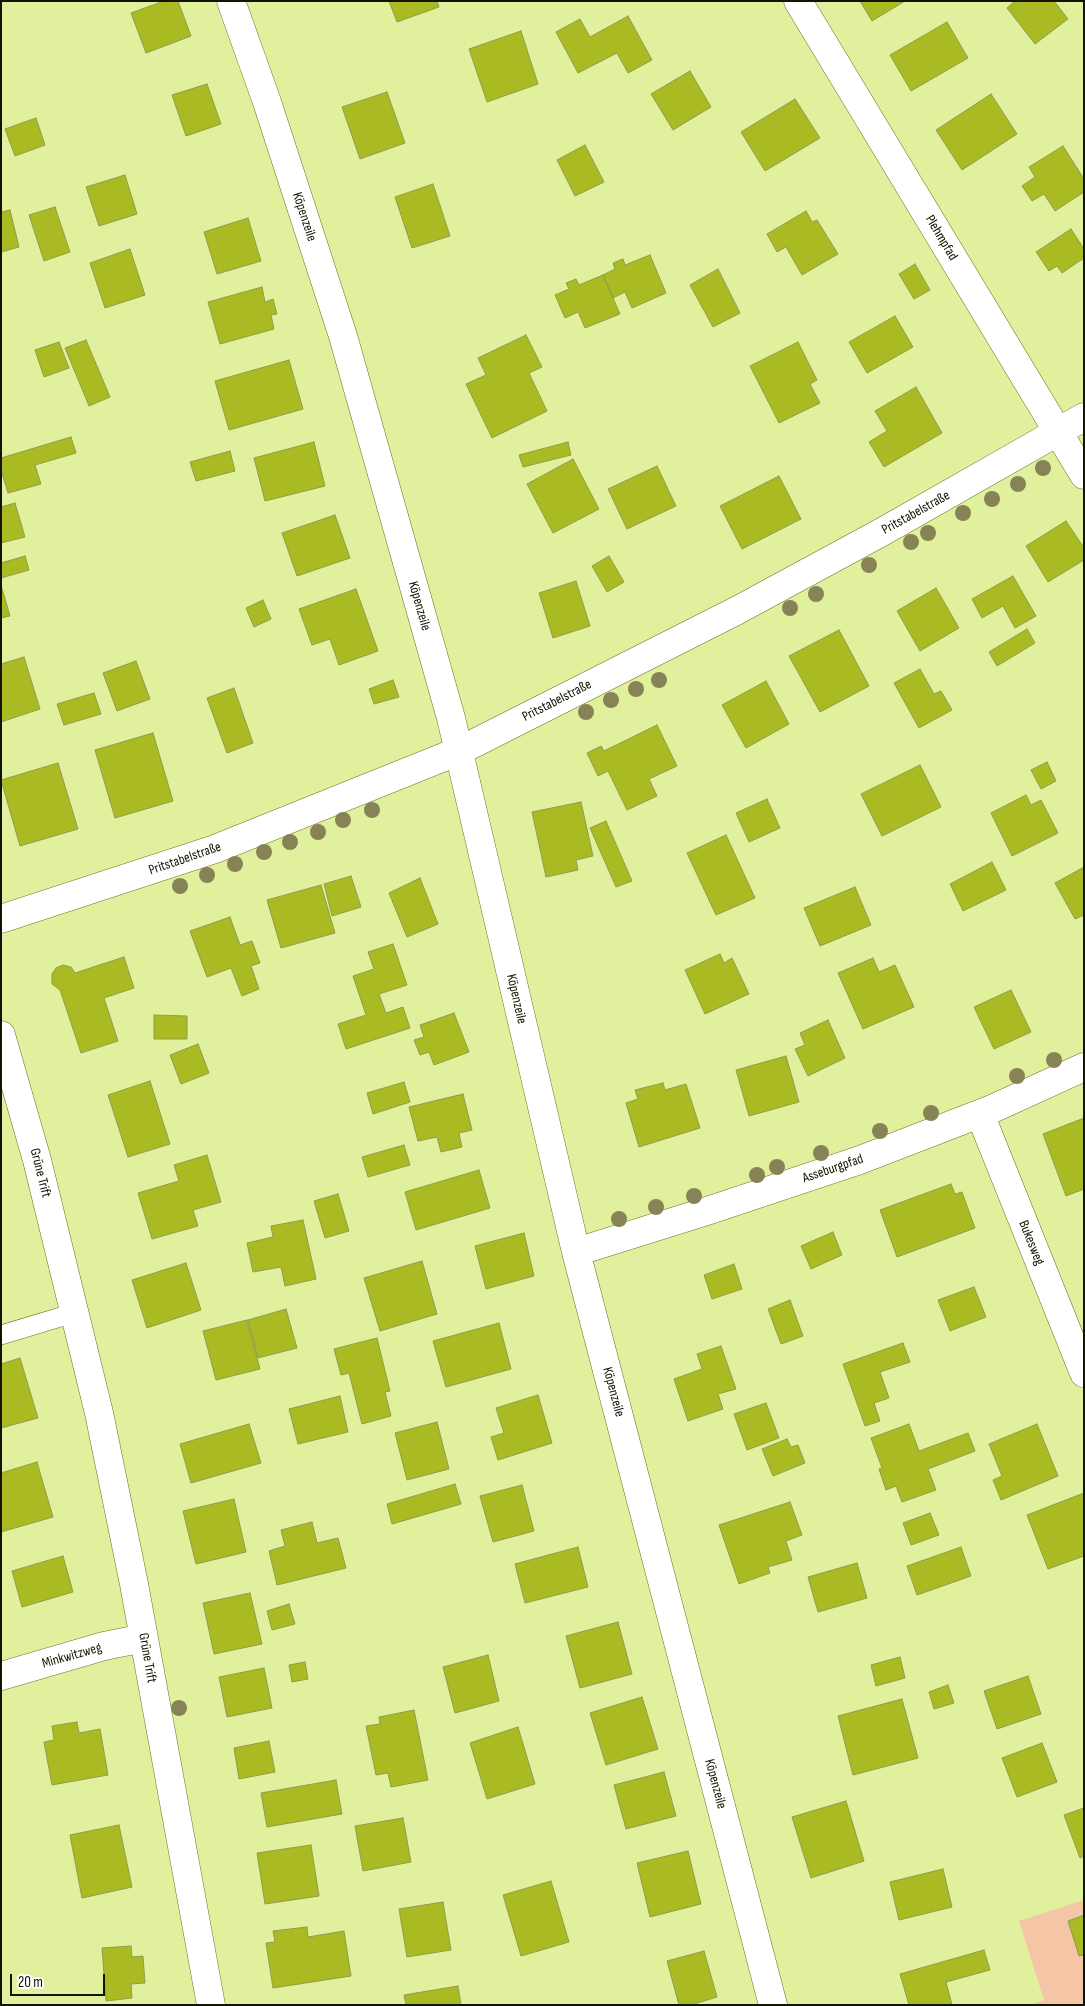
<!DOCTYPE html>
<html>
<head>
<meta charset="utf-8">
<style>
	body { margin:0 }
	#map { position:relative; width:1085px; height:2006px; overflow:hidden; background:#e1f09d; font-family:"Sofia Sans Condensed",sans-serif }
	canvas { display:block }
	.frame { position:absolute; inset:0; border:2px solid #111400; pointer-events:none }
	.scale { position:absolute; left:10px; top:1974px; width:95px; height:22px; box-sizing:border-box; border:2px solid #111400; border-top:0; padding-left:6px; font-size:15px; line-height:18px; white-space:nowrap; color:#111400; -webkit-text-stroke:4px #fff; paint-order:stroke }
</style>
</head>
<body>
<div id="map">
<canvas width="1085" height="2006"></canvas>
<div class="frame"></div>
<div class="scale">20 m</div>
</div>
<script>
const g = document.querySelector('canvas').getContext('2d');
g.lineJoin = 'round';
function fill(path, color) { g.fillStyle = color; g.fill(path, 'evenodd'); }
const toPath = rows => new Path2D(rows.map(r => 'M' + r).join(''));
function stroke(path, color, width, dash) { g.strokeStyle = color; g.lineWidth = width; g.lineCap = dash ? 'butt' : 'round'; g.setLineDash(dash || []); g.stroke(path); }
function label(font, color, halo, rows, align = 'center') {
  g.font = font + ' "Sofia Sans Condensed",sans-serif'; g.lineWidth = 4; g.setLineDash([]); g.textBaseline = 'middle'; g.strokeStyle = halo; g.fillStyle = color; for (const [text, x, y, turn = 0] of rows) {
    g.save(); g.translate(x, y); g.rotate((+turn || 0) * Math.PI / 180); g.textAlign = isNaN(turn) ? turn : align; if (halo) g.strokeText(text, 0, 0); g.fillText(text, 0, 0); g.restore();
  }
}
fill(toPath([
	[1084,1900,1084,2005,1029,2005,1044,2000,1019,1921]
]), '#f5c6a6');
const building = toPath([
	[164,1,178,1,191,36,146,53,131,13,164,1],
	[389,1,437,1,439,7,397,22,389,1],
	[860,1,905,1,872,21,860,1],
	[1015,1,1054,1,1068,19,1035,44,1007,8,1015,1],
	[628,16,652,60,628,73,617,53,578,73,556,32,580,19,590,37,628,16],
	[947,22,968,58,911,91,890,55,947,22],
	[521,31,538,84,487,102,469,49,521,31],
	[690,71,711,107,673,130,651,94,690,71],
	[207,84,221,124,186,136,172,95,207,84],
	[387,92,405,143,360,159,342,107,387,92],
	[991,94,1017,134,962,170,936,130,991,94],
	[795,99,820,138,765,171,741,132,795,99],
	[36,118,45,145,15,156,5,129,36,118],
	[585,145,604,182,575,196,557,160,585,145],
	[1063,146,1084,179,1084,192,1055,211,1044,194,1032,201,1022,186,1035,177,1029,167,1063,146],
	[125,175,137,214,99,226,86,187,125,175],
	[433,184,450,236,412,248,395,197,433,184],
	[55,207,70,252,44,261,29,215,55,207],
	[10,210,19,247,1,252,1,212,10,210],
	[806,211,812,222,817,220,838,254,802,275,786,247,777,252,767,234,806,211],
	[248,218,261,261,217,274,204,232,248,218],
	[1071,229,1084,249,1084,258,1062,273,1057,266,1049,271,1036,252,1071,229],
	[130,249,145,295,105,308,90,263,130,249],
	[650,255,666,293,632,308,625,292,613,298,603,275,615,269,613,263,623,259,625,265,650,255],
	[915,264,930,290,914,299,899,274,915,264],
	[718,269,740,313,713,327,690,285,718,269],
	[603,275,620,314,585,328,578,312,565,318,555,295,569,289,566,283,576,279,579,285,603,275],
	[262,287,265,302,273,299,277,314,271,315,274,329,220,344,208,302,262,287],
	[895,316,913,347,867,373,849,342,895,316],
	[526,335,542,367,529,373,547,411,492,438,466,384,486,375,478,358,526,335],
	[86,340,110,397,89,406,65,348,86,340],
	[59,342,69,368,44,377,35,350,59,342],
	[798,342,817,380,810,384,820,403,779,423,750,366,798,342],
	[289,360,303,409,229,430,215,381,289,360],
	[916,387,942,433,884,467,869,442,887,431,875,411,916,387],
	[71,437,76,453,35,465,41,484,8,493,1,470,1,458,71,437],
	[314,442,325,486,265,501,254,458,314,442],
	[568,442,571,455,523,467,519,455,568,442],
	[230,451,235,471,196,481,190,462,230,451],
	[573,459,599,509,553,533,527,484,573,459],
	[657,466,676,506,627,529,608,489,657,466],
	[779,476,801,519,742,549,720,506,779,476],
	[15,503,25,537,1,543,1,507,15,503],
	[335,515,350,558,297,576,282,533,335,515],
	[1066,521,1084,548,1084,560,1048,582,1026,546,1066,521],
	[25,556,29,570,1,578,1,563,25,556],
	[609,556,624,582,607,592,592,566,609,556],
	[1013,576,1036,616,1015,628,1003,606,982,618,972,599,1013,576],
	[576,581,590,626,553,638,539,593,576,581],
	[1,585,10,616,1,618,1,585],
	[936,588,959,628,920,651,897,611,936,588],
	[356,589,378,651,339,665,330,639,312,645,299,609,356,589],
	[263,600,271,619,254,627,246,608,263,600],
	[1027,629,1035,643,997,666,989,652,1027,629],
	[839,630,869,686,820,712,789,656,839,630],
	[24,657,40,709,1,722,1,664,24,657],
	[136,661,150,699,117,711,103,673,136,661],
	[920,669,934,694,941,691,952,710,919,728,894,683,920,669],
	[393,680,399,697,374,704,369,689,393,680],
	[766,681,789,724,746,748,722,705,766,681],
	[234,688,253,743,227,753,207,698,234,688],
	[94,693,101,714,64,725,57,704,94,693],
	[657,725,677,766,649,779,657,796,627,810,608,771,598,776,587,753,601,746,604,751,657,725],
	[153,733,173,801,115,818,95,750,153,733],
	[1047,762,1056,781,1041,789,1031,770,1047,762],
	[58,763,78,829,20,846,1,780,58,763],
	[920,765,941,807,882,836,861,794,920,765],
	[1026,795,1031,805,1041,800,1058,833,1012,856,991,813,1026,795],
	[767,799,780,828,749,842,736,813,767,799],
	[581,802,593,856,576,860,578,870,546,877,532,812,581,802],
	[606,821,632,881,616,887,590,828,606,821],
	[726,835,755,898,716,915,687,853,726,835],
	[992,862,1006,890,963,911,950,884,992,862],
	[1084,867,1084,915,1075,919,1055,883,1084,867],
	[351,876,361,907,332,916,324,884,351,876],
	[420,878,438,924,407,937,389,893,420,878],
	[321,885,335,933,281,948,267,900,321,885],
	[855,887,871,925,820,946,804,908,855,887],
	[230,917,240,945,252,941,260,963,251,966,259,989,242,996,231,968,207,977,190,931,230,917],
	[393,944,407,985,379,994,386,1013,403,1007,410,1028,346,1049,338,1024,366,1015,353,976,374,969,368,952,393,944],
	[720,954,724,963,732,958,749,994,705,1014,685,970,720,954],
	[124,957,134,988,104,998,118,1041,81,1053,60,990,52,984,52,974,56,968,63,965,71,967,75,973,124,957],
	[873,958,879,972,895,965,914,1007,863,1029,838,973,873,958],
	[1011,990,1031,1032,994,1049,974,1007,1011,990],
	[454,1013,469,1052,434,1065,429,1052,420,1055,414,1040,424,1037,420,1025,454,1013],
	[154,1015,187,1016,187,1039,154,1039,154,1015],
	[828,1020,845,1058,808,1076,795,1049,805,1045,800,1033,828,1020],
	[198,1044,209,1073,181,1084,170,1055,198,1044],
	[786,1056,799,1102,749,1116,736,1070,786,1056],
	[150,1081,170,1144,128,1157,108,1095,150,1081],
	[404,1082,410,1102,373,1114,367,1093,404,1082],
	[663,1083,665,1090,686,1084,700,1128,639,1147,626,1103,638,1099,635,1090,663,1083],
	[463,1094,472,1130,459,1133,462,1147,441,1152,437,1137,418,1141,409,1107,463,1094],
	[1084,1118,1084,1189,1066,1196,1043,1134,1084,1118],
	[404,1145,410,1165,368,1177,362,1157,404,1145],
	[207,1155,221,1202,193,1210,198,1226,152,1239,138,1193,179,1181,174,1165,207,1155],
	[479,1170,490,1208,416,1230,405,1192,479,1170],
	[951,1184,955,1194,962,1192,975,1228,897,1257,880,1210,951,1184],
	[338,1194,349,1231,325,1238,314,1201,338,1194],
	[303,1220,316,1279,285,1286,281,1267,253,1272,247,1243,273,1237,271,1226,303,1220],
	[833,1232,842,1255,811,1269,801,1246,833,1232],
	[524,1233,534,1276,486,1289,475,1246,524,1233],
	[422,1261,437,1314,380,1331,364,1278,422,1261],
	[186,1263,201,1310,147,1328,132,1280,186,1263],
	[734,1264,742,1289,712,1299,704,1275,734,1264],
	[974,1287,986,1317,950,1331,938,1300,974,1287],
	[790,1300,803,1336,781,1344,768,1309,790,1300],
	[286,1309,297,1348,258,1358,248,1320,286,1309],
	[247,1320,260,1369,216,1380,203,1331,247,1320],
	[499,1323,511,1369,446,1387,433,1341,499,1323],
	[377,1338,390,1391,385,1392,391,1416,362,1424,349,1373,341,1375,334,1349,377,1338],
	[903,1343,910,1362,880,1372,889,1398,874,1403,880,1421,865,1426,843,1364,903,1343],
	[721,1346,736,1389,718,1394,723,1409,688,1421,674,1379,702,1369,697,1354,721,1346],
	[20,1358,38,1418,1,1428,1,1364,20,1358],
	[538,1395,552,1443,498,1460,491,1437,504,1433,496,1408,538,1395],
	[340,1396,348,1432,298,1444,289,1409,340,1396],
	[766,1403,779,1438,747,1450,734,1414,766,1403],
	[437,1422,449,1469,407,1480,395,1433,437,1422],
	[249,1424,261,1463,191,1483,180,1444,249,1424],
	[909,1424,919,1451,968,1433,975,1451,928,1469,936,1490,902,1502,896,1486,886,1490,879,1469,882,1468,871,1438,909,1424],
	[1037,1424,1058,1476,1001,1500,993,1480,1002,1476,989,1444,1037,1424],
	[787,1439,791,1447,798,1445,805,1463,773,1476,762,1449,787,1439],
	[37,1462,53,1517,1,1532,1,1473,37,1462],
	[455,1484,461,1504,392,1524,387,1504,455,1484],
	[522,1485,534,1531,493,1542,480,1496,522,1485],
	[1084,1493,1084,1556,1048,1569,1027,1515,1084,1493],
	[234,1499,246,1552,196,1564,183,1511,234,1499],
	[790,1502,802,1535,786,1541,792,1560,768,1567,770,1573,739,1584,719,1525,790,1502],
	[930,1513,939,1535,911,1545,903,1523,930,1513],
	[312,1522,317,1543,338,1538,346,1568,277,1585,269,1551,285,1546,281,1530,312,1522],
	[578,1547,588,1587,525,1603,515,1564,578,1547],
	[961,1547,971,1576,917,1595,907,1566,961,1547],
	[63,1556,73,1592,22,1607,12,1571,63,1556],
	[857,1563,867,1598,818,1612,808,1577,857,1563],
	[250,1593,262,1644,214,1654,203,1603,250,1593],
	[289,1604,295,1624,272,1630,267,1611,289,1604],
	[618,1622,632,1674,580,1688,566,1636,618,1622],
	[488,1655,499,1701,455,1713,443,1667,488,1655],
	[900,1657,905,1678,876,1686,871,1665,900,1657],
	[305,1662,308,1679,292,1682,289,1665,305,1662],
	[264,1668,272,1708,227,1717,219,1677,264,1668],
	[1028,1676,1041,1714,997,1729,984,1691,1028,1676],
	[948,1685,954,1703,934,1709,929,1692,948,1685],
	[642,1697,658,1749,606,1765,590,1713,642,1697],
	[902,1699,918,1758,853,1775,838,1716,902,1699],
	[414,1710,428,1780,391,1787,388,1773,376,1775,366,1726,380,1724,379,1717,414,1710],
	[77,1722,79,1733,100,1729,108,1775,52,1785,44,1742,54,1740,52,1726,77,1722],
	[518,1727,535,1784,487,1799,470,1743,518,1727],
	[269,1741,275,1772,239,1779,234,1748,269,1741],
	[1042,1743,1057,1782,1017,1797,1002,1758,1042,1743],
	[664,1772,676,1816,626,1829,614,1785,664,1772],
	[336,1780,342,1814,267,1827,261,1793,336,1780],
	[846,1801,864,1861,811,1878,792,1817,846,1801],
	[1084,1808,1084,1856,1080,1858,1064,1815,1084,1808],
	[403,1818,411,1862,363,1871,355,1826,403,1818],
	[119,1825,132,1887,82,1898,70,1835,119,1825],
	[311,1845,319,1896,265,1904,257,1853,311,1845],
	[688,1851,701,1904,650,1917,637,1863,688,1851],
	[943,1869,952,1907,899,1920,890,1882,943,1869],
	[551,1881,569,1942,521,1956,503,1895,551,1881],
	[443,1902,451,1950,407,1957,399,1909,443,1902],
	[1084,1915,1084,1955,1079,1956,1068,1921,1084,1915],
	[307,1927,308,1937,344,1931,351,1976,273,1988,266,1943,275,1942,273,1931,307,1927],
	[131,1946,132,1957,143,1956,145,1983,131,1984,132,1998,106,2001,102,1948,131,1946],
	[984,1950,990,1970,946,1982,952,2005,909,2005,900,1974,984,1950],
	[704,1951,717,1997,691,2005,679,2005,667,1961,704,1951],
	[458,1986,461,2005,406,2005,404,1995,458,1986]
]);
fill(building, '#a9ba22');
stroke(building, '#909c4c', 1);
const service = toPath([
	[1,1335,74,1313]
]);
const minor = toPath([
	[231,1,267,102,343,336,451,718,576,1252,773,2005],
	[798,1,1084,475],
	[1,919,215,849,459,751,736,611,882,532,1084,417],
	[1,1035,37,1160,99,1413,134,1584,211,2005],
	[980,1114,1084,1373],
	[576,1252,704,1212,860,1160,992,1109,1084,1067],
	[1,1676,104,1646,144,1638]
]);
stroke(service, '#697420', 20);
stroke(minor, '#697420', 29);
stroke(service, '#fff', 19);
stroke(minor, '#fff', 28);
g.fillStyle = '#878356';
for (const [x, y] of [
	[1043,468],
	[1018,484],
	[992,499],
	[963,513],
	[928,533],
	[911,542],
	[869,565],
	[816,594],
	[790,608],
	[659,680],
	[636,689],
	[611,700],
	[586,712],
	[372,810],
	[343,820],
	[318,832],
	[290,842],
	[264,852],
	[235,864],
	[207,875],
	[180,886],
	[1054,1060],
	[1017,1076],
	[931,1113],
	[880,1131],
	[821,1153],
	[777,1167],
	[757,1175],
	[694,1196],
	[656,1207],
	[619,1219],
	[179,1708]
]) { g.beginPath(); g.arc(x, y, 8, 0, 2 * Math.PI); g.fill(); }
label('14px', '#111400', '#fff', [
	["Köpenzeile",304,217,72],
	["Plehmpfad",941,238,59],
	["Pritstabelstraße",916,513,-29],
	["Köpenzeile",419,606,74],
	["Pritstabelstraße",557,701,-27],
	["Pritstabelstraße",185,859,-19],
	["Köpenzeile",516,999,77],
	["Asseburgpfad",833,1169,-19],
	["Grüne Trift",40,1173,76],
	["Bukesweg",1031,1243,68],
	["Köpenzeile",613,1392,75],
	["Minkwitzweg",72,1656,-16],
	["Grüne Trift",147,1658,80],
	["Köpenzeile",715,1784,75]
]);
</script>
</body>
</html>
